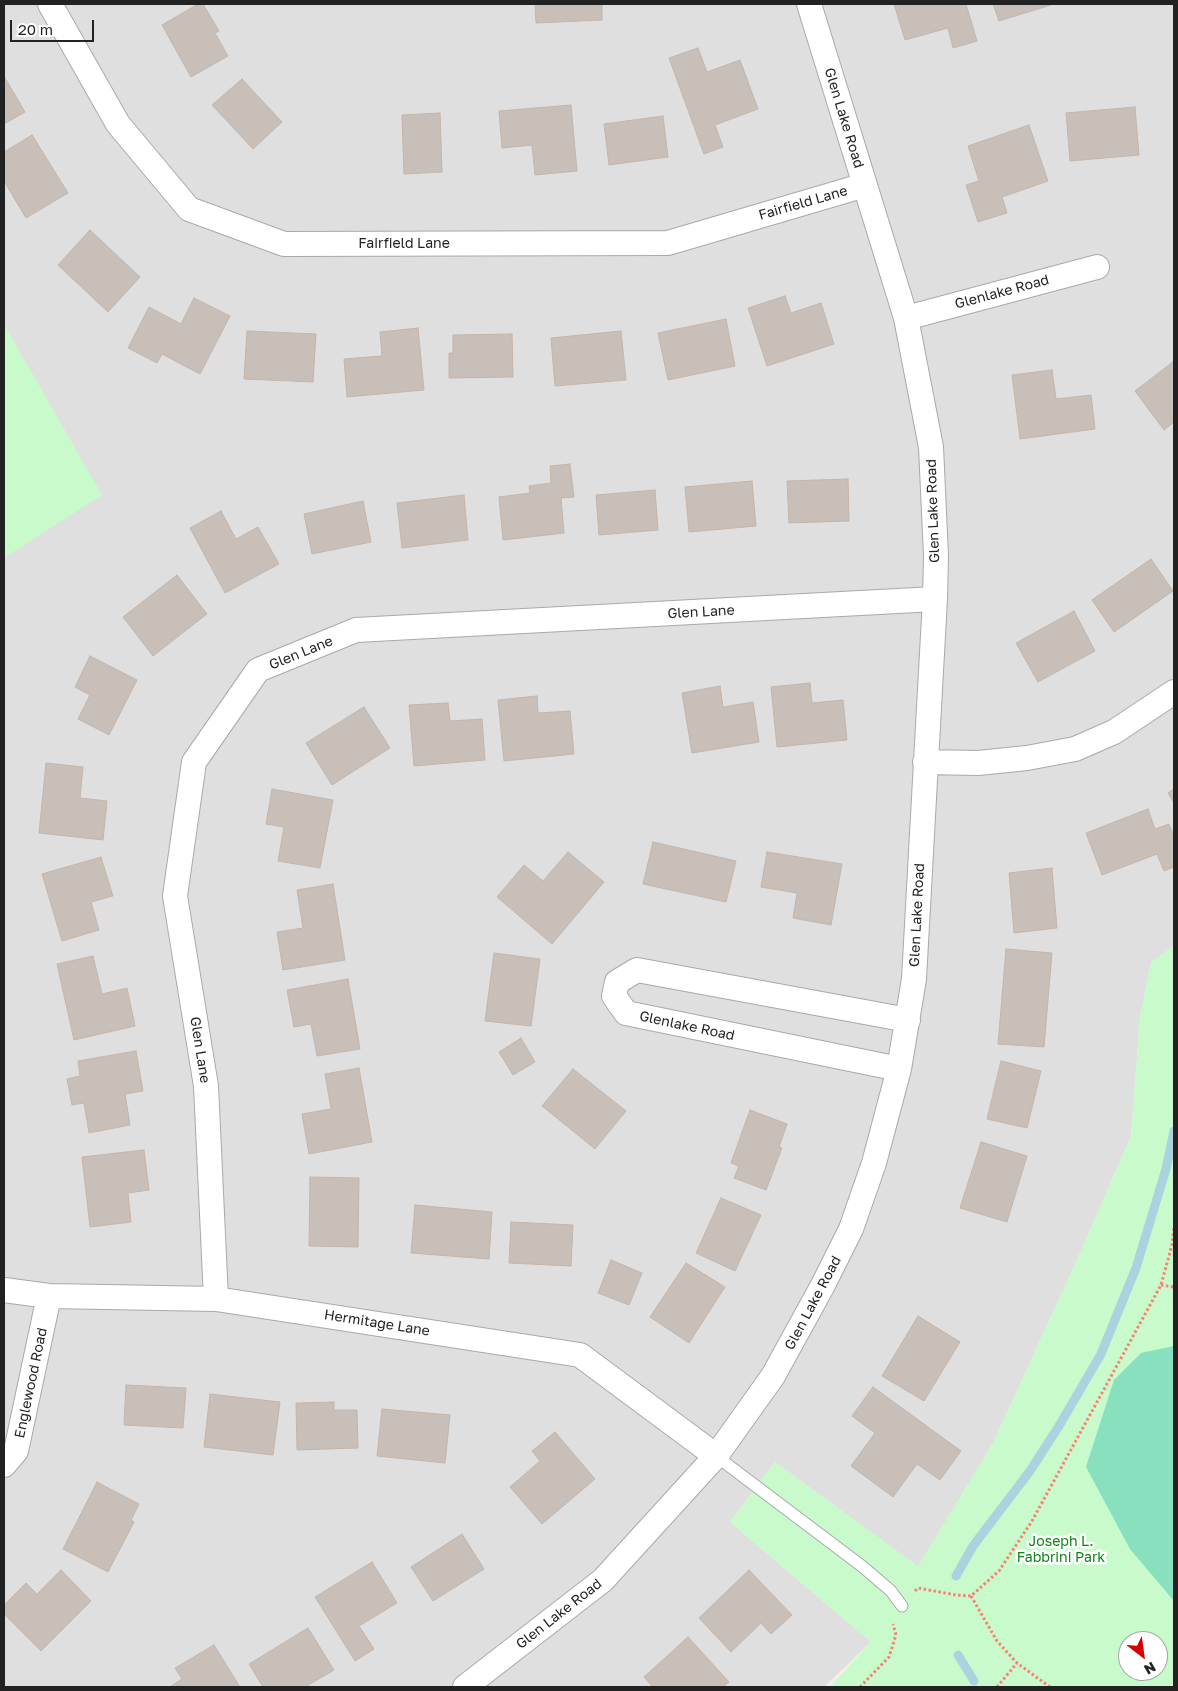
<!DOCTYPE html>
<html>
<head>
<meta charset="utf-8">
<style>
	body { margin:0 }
	#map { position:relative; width:1178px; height:1691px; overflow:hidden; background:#f2efe9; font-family:"Golos Text",sans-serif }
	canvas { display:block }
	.frame { position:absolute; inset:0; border:5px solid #222; pointer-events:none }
	.north { position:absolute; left:1118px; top:1631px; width:50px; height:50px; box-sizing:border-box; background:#fff; border:1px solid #a7a7a7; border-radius:50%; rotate:150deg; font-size:14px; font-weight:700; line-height:20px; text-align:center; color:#222 }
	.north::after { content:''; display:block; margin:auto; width:18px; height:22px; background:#d40000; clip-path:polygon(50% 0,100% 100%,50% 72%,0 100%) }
	.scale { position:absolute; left:10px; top:20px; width:84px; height:22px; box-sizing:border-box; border:2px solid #222; border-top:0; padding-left:6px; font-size:15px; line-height:18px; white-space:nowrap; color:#222; -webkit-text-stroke:4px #fff; paint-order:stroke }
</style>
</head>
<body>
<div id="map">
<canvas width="1178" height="1691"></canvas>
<div class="frame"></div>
<div class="north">N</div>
<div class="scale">20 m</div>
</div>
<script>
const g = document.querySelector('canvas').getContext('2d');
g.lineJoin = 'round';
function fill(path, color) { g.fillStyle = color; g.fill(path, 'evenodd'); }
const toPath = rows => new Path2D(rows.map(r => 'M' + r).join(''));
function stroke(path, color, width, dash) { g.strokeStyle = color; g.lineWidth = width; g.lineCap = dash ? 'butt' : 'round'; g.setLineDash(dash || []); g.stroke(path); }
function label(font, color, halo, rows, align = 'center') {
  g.font = font + ' "Golos Text",sans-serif'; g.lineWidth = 5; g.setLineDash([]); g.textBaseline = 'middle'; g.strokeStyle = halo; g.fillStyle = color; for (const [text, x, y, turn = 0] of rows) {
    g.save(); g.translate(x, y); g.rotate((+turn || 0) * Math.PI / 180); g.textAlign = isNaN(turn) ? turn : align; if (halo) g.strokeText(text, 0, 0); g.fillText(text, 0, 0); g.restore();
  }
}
fill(toPath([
	[4,4,1174,4,1174,946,1151,963,1140,1017,1131,1136,1076,1262,993,1443,918,1567,775,1462,730,1522,871,1642,824,1687,4,1687]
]), '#e0dfdf');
fill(toPath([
	[4,324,102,495,4,558],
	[1174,946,1174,1687,830,1687,871,1642,730,1522,775,1462,918,1566,993,1443,1076,1262,1131,1136,1140,1017,1151,962],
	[1128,1641,1158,1641,1158,1671,1128,1671]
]), '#c8facc');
fill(toPath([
	[1174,1346,1174,1601,1130,1549,1086,1467,1114,1380,1141,1353]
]), '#88e0be');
stroke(toPath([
	[956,1576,973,1546,1030,1471,1059,1426,1101,1354,1136,1268,1166,1169,1174,1131],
	[958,1655,974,1681]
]), '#aad3df', 9);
const building = toPath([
	[198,4,203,4,219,31,215,33,228,56,191,77,162,25,198,4],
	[535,4,602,4,602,20,536,23,535,4],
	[894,4,966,4,977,41,953,48,948,28,905,40,894,4],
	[993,4,1054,4,999,21,993,4],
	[698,48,707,72,740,60,758,109,715,125,723,147,704,154,669,58,698,48],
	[4,76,25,112,4,124,4,76],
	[242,79,282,122,253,149,212,105,242,79],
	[571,105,577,171,535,175,532,145,502,148,499,111,571,105],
	[1135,107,1139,155,1070,161,1066,113,1135,107],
	[440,113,442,172,404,174,402,115,440,113],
	[663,116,668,157,609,165,604,124,663,116],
	[1029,125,1048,181,1002,197,1007,213,978,222,966,185,979,181,968,146,1029,125],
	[32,135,68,193,26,218,4,181,4,152,32,135],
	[90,230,140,277,108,312,58,265,90,230],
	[785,296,791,313,821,303,834,344,767,366,748,308,785,296],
	[194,298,230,316,200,374,162,354,157,363,128,348,149,307,181,324,194,298],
	[726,319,735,366,668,380,658,333,726,319],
	[418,328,424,390,347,397,344,359,382,356,380,332,418,328],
	[247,331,316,334,313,382,244,379,247,331],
	[621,331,626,380,555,386,551,338,621,331],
	[512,334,513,377,449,378,449,353,453,353,453,335,512,334],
	[1174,361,1174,422,1164,430,1135,391,1174,361],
	[1052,370,1056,399,1091,395,1095,429,1020,439,1012,375,1052,370],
	[570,464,574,497,561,498,564,533,503,540,499,497,530,493,529,486,551,483,550,466,570,464],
	[848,479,849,521,789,523,787,481,848,479],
	[752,481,756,526,689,532,685,487,752,481],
	[655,490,658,530,599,535,596,495,655,490],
	[464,495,468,540,402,548,397,503,464,495],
	[363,501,371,542,312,554,304,514,363,501],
	[221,511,236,539,258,527,279,564,225,593,190,528,221,511],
	[1151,559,1173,591,1114,632,1092,600,1151,559],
	[177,575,207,614,153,656,123,617,177,575],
	[1074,611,1095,651,1038,682,1016,643,1074,611],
	[90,656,137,680,109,735,78,719,90,695,75,687,90,656],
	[810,683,812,703,843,700,847,740,777,747,771,687,810,683],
	[720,686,723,707,753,702,759,742,692,753,682,693,720,686],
	[537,696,538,713,570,711,574,754,504,761,498,700,537,696],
	[448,703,450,721,482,719,485,760,414,766,409,705,448,703],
	[364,707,390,748,332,785,306,743,364,707],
	[46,763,83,767,80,798,107,801,103,840,39,833,46,763],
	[272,789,333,800,320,868,278,861,284,827,266,824,272,789],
	[1174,789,1174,803,1168,793,1174,789],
	[1148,809,1155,829,1169,824,1174,837,1174,867,1164,871,1157,854,1102,875,1086,833,1148,809],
	[653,842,736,861,726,902,643,884,653,842],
	[568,852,604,882,552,944,497,897,524,865,543,881,568,852],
	[767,852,842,864,831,925,793,918,797,893,761,887,767,852],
	[101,857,113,896,91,902,99,930,62,941,42,874,101,857],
	[1052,868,1057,928,1014,933,1009,873,1052,868],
	[333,884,345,960,283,970,277,932,303,928,297,890,333,884],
	[1006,949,1052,953,1044,1047,998,1044,1006,949],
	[494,953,540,959,531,1026,485,1021,494,953],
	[93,956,102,994,127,988,135,1026,74,1040,57,964,93,956],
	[348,979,360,1049,317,1056,311,1024,294,1027,287,990,348,979],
	[521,1038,535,1062,513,1075,499,1052,521,1038],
	[136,1051,143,1091,125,1094,130,1125,89,1133,84,1103,72,1105,67,1079,80,1076,78,1061,136,1051],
	[1001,1061,1041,1071,1027,1128,987,1119,1001,1061],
	[359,1068,372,1142,309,1154,302,1114,331,1109,325,1074,359,1068],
	[573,1069,626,1111,595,1149,542,1106,573,1069],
	[750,1110,787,1124,779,1147,782,1148,766,1190,734,1178,739,1166,731,1163,750,1110],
	[981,1142,1027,1156,1007,1222,960,1208,981,1142],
	[144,1150,149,1190,128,1193,131,1222,90,1227,82,1157,144,1150],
	[310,1177,359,1178,358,1247,309,1246,310,1177],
	[721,1198,761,1215,735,1271,696,1253,721,1198],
	[415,1205,492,1212,489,1259,411,1253,415,1205],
	[511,1222,573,1225,571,1266,509,1263,511,1222],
	[611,1260,642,1273,629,1305,598,1293,611,1260],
	[686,1263,725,1287,689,1343,650,1317,686,1263],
	[918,1316,960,1342,924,1401,882,1376,918,1316],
	[126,1385,186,1388,183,1428,124,1425,126,1385],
	[873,1387,961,1451,940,1480,917,1464,893,1497,851,1466,875,1433,852,1416,873,1387],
	[210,1394,280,1402,273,1455,204,1447,210,1394],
	[334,1402,334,1410,357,1410,358,1448,297,1450,296,1403,334,1402],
	[382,1409,450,1415,445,1463,377,1456,382,1409],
	[555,1432,595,1479,542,1524,510,1487,540,1461,532,1451,555,1432],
	[97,1482,139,1504,131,1520,134,1522,108,1572,63,1549,97,1482],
	[462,1534,484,1569,433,1601,411,1567,462,1534],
	[372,1562,397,1603,359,1626,374,1649,355,1661,315,1597,372,1562],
	[61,1570,91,1601,41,1651,4,1614,4,1605,26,1583,37,1594,61,1570],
	[749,1570,792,1615,771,1634,761,1623,731,1652,699,1618,749,1570],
	[308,1628,334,1670,305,1687,263,1687,249,1664,308,1628],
	[688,1637,729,1682,723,1687,653,1687,644,1677,688,1637],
	[214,1645,240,1687,170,1687,182,1679,175,1668,214,1645]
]);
fill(building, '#c7bfb8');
stroke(building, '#c4b6ab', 1);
const service = toPath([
	[716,1456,863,1567,891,1591,902,1606]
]);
const minor = toPath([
	[50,4,118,124,189,209,284,244,668,243,865,185],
	[906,318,1097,267],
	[925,762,978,763,1027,758,1075,749,1114,732,1174,692],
	[899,1069,626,1013,614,996,617,982,637,970,908,1020],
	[4,1290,49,1296,216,1299,580,1355,716,1456],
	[216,1299,206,1086,175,896,194,762,258,670,356,630,935,599],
	[4,1465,16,1451,49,1296],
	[465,1687,603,1580,716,1456,773,1376,823,1285,851,1229,874,1163,899,1069,914,979,935,599,936,556,931,447,906,318,809,4]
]);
stroke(service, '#a9a9a9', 13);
stroke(minor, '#a9a9a9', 26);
stroke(toPath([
	[1161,1285,1174,1287],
	[915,1591,918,1588,956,1595,971,1596,999,1571,1032,1521,1161,1285,1172,1245,1174,1227],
	[971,1596,997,1641,1017,1663,1050,1687],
	[860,1687,889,1657,896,1635,893,1624],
	[997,1687,1017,1663]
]), '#fa8072', 3, [2.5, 2.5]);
stroke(service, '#fff', 11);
stroke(minor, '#fff', 24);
label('14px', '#222', '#fff', [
	["Glen Lake Road",844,118,73],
	["Fairfield Lane",803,203,-16],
	["Fairfield Lane",404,244],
	["Glenlake Road",1002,292,-15],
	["Glen Lake Road",933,511,-92],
	["Glen Lane",701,612,-3],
	["Glen Lane",301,653,-22],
	["Glen Lake Road",917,915,-87],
	["Glenlake Road",687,1026,12],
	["Glen Lane",200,1050,81],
	["Glen Lake Road",813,1303,-62],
	["Hermitage Lane",377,1323,9],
	["Englewood Road",31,1383,-78],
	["Glen Lake Road",559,1614,-38]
]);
label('14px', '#0c8416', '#fff', [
	["Joseph L.",1061,1542],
	["Fabbrini Park",1061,1558]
]);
</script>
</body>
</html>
